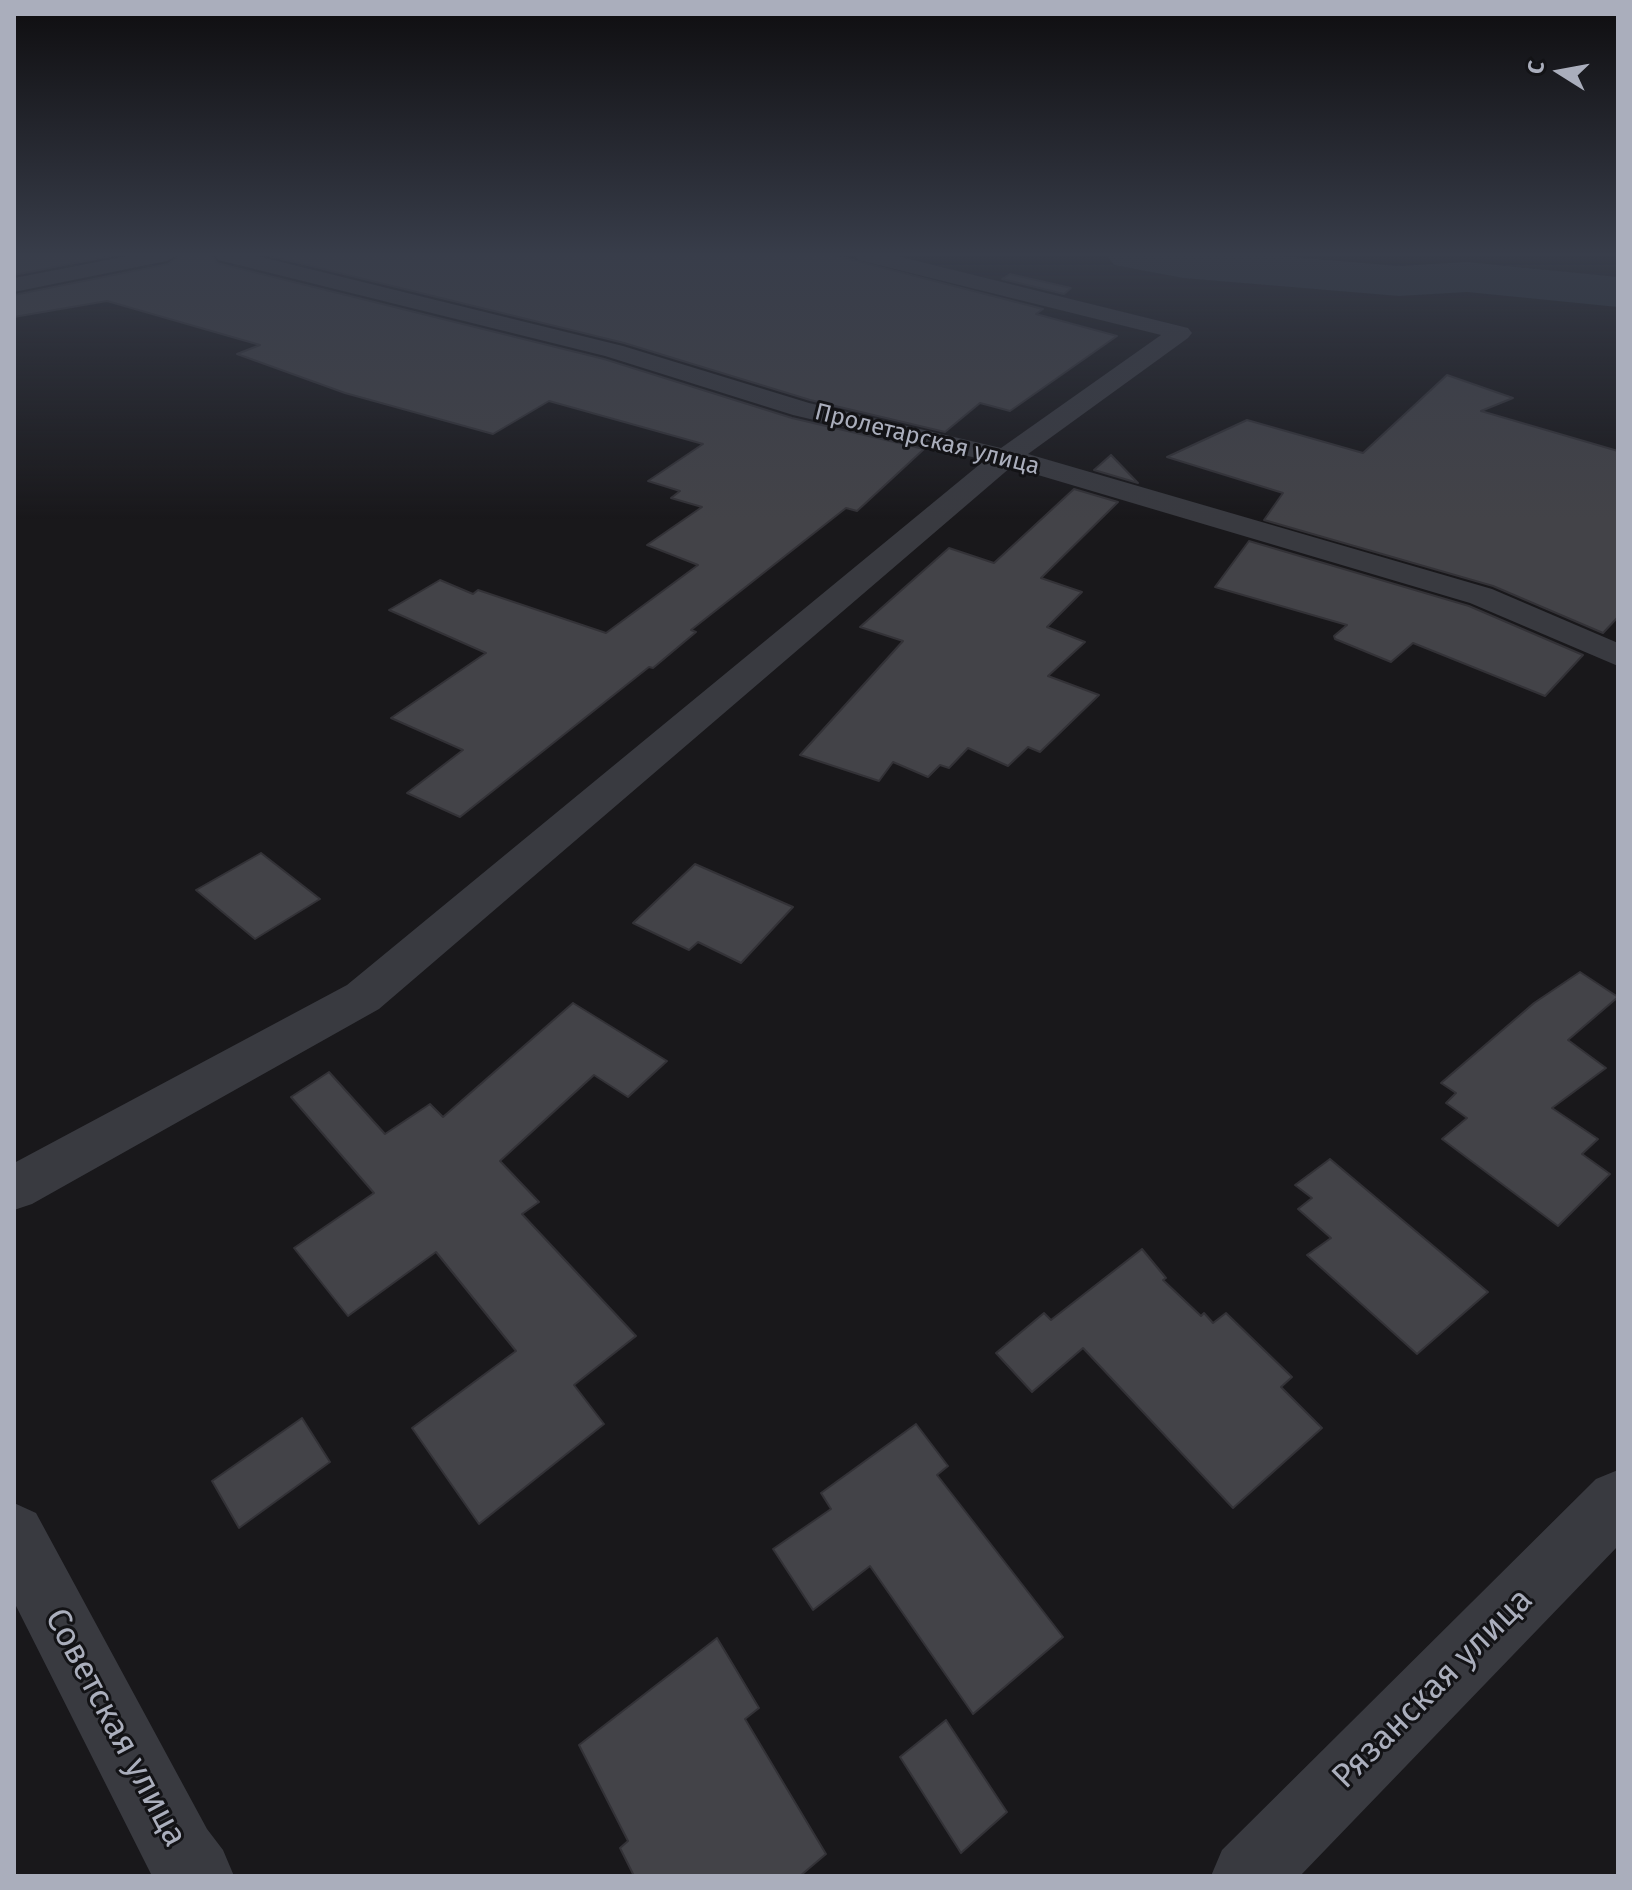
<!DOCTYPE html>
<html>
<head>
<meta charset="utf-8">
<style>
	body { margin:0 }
	#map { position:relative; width:1632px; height:1890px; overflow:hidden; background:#19181b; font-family:"Fira Sans",sans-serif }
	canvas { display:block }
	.frame { position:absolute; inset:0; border:16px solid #aaaebc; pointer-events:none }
	.north { position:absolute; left:1520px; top:32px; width:80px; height:80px; -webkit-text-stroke:6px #131316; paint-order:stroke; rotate:281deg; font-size:22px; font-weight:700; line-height:32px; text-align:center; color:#aaaebc }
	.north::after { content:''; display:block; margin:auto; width:28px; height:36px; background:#aaaebc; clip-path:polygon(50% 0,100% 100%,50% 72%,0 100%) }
</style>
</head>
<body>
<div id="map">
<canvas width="1632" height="1890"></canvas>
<div class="frame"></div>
<div class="north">С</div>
</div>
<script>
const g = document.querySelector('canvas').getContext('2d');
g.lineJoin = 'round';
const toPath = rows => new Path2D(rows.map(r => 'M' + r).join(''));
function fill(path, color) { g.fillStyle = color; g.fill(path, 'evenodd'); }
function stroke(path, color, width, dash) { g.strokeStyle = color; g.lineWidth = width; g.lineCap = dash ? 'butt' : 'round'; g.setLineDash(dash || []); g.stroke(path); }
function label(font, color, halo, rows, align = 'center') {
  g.font = font + ' "Fira Sans",sans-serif'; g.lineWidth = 6; g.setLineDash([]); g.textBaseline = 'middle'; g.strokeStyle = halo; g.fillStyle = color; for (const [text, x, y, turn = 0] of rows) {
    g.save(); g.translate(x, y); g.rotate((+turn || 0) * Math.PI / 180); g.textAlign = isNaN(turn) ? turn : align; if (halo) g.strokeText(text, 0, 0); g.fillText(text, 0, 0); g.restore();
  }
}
fill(toPath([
	[1107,255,1267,255,1399,266,1467,262,1618,277,1618,307,1467,292,1399,296,1183,278,1114,265,1107,255]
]), '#2d3640');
const building = toPath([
	[14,255,116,255,14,275,14,255],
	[181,255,212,255,217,263,604,359,792,418,924,449,857,511,846,508,691,630,696,632,653,668,649,667,460,817,407,793,463,750,391,718,486,653,389,610,440,580,473,594,478,590,606,633,698,565,647,545,702,507,671,498,680,491,648,481,703,444,549,401,493,434,345,393,237,354,260,345,107,301,14,317,14,295,168,264,181,255],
	[266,255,834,255,1043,309,1036,314,1117,336,1010,411,980,403,945,432,810,400,624,343,266,255],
	[1010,274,1071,288,1064,294,1002,279,1010,274],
	[1447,375,1513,398,1481,411,1618,451,1618,617,1603,633,1493,586,1264,520,1283,493,1167,457,1247,420,1363,453,1447,375],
	[1111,455,1138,483,1094,470,1111,455],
	[1074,489,1118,502,1041,578,1082,592,1047,627,1085,642,1048,676,1099,695,1040,752,1028,747,1008,766,968,748,949,768,940,765,928,777,893,762,879,781,800,755,903,641,860,627,949,548,994,563,1074,489],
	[1249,541,1469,606,1583,655,1545,696,1413,643,1391,662,1335,639,1334,636,1347,625,1215,587,1249,541],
	[261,853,320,899,255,939,196,890,261,853],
	[695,864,793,907,741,963,698,942,689,950,633,923,695,864],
	[1580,972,1618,997,1568,1040,1606,1068,1552,1108,1598,1139,1582,1154,1610,1174,1558,1226,1442,1139,1467,1118,1446,1103,1456,1093,1441,1083,1534,1003,1580,972],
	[573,1003,667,1061,628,1097,594,1075,500,1161,539,1202,522,1214,636,1336,574,1385,604,1424,479,1524,412,1428,516,1351,436,1252,348,1316,294,1248,374,1193,291,1097,329,1072,385,1134,430,1104,443,1117,573,1003],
	[1330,1159,1488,1292,1417,1354,1307,1255,1331,1238,1298,1209,1312,1198,1295,1185,1330,1159],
	[1142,1249,1166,1278,1163,1280,1201,1316,1204,1313,1213,1323,1226,1313,1292,1377,1281,1387,1322,1428,1233,1508,1083,1348,1032,1392,996,1353,1044,1313,1051,1320,1142,1249],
	[302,1418,330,1462,239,1528,212,1481,302,1418],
	[916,1424,948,1466,937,1475,1063,1637,973,1714,870,1566,813,1610,773,1549,831,1509,821,1493,916,1424],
	[717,1638,759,1708,745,1719,826,1854,800,1876,634,1876,620,1848,628,1841,579,1745,717,1638],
	[946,1720,1007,1812,961,1853,900,1757,946,1720]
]);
fill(building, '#434348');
stroke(building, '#333237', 2);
fill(toPath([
	[133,255,178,255,167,261,14,292,14,278,133,255],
	[215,255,253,255,623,346,809,403,1001,448,1161,335,858,260,855,255,893,255,1188,328,1192,333,1188,338,1028,454,1492,589,1618,643,1618,666,1470,603,1011,467,379,1009,32,1204,14,1210,14,1163,347,985,985,460,793,415,605,356,218,260,215,255],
	[1618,1470,1618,1546,1300,1876,1211,1876,1222,1850,1596,1479,1618,1470],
	[14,1503,36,1513,207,1829,223,1850,234,1876,152,1876,14,1602,14,1503]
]), '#393a40');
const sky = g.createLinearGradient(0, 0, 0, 520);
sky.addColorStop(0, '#0e0d0f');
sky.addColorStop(0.49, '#383d4a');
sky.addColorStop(1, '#383d4a00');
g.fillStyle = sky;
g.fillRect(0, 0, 1632, 520);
label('24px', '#aaaebc', '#131316', [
	["Пролетарская улица",927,440,14]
]);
label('34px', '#aaaebc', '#131316', [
	["Рязанская улица",1433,1689,-45],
	["Советская улица",115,1728,62]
]);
</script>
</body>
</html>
